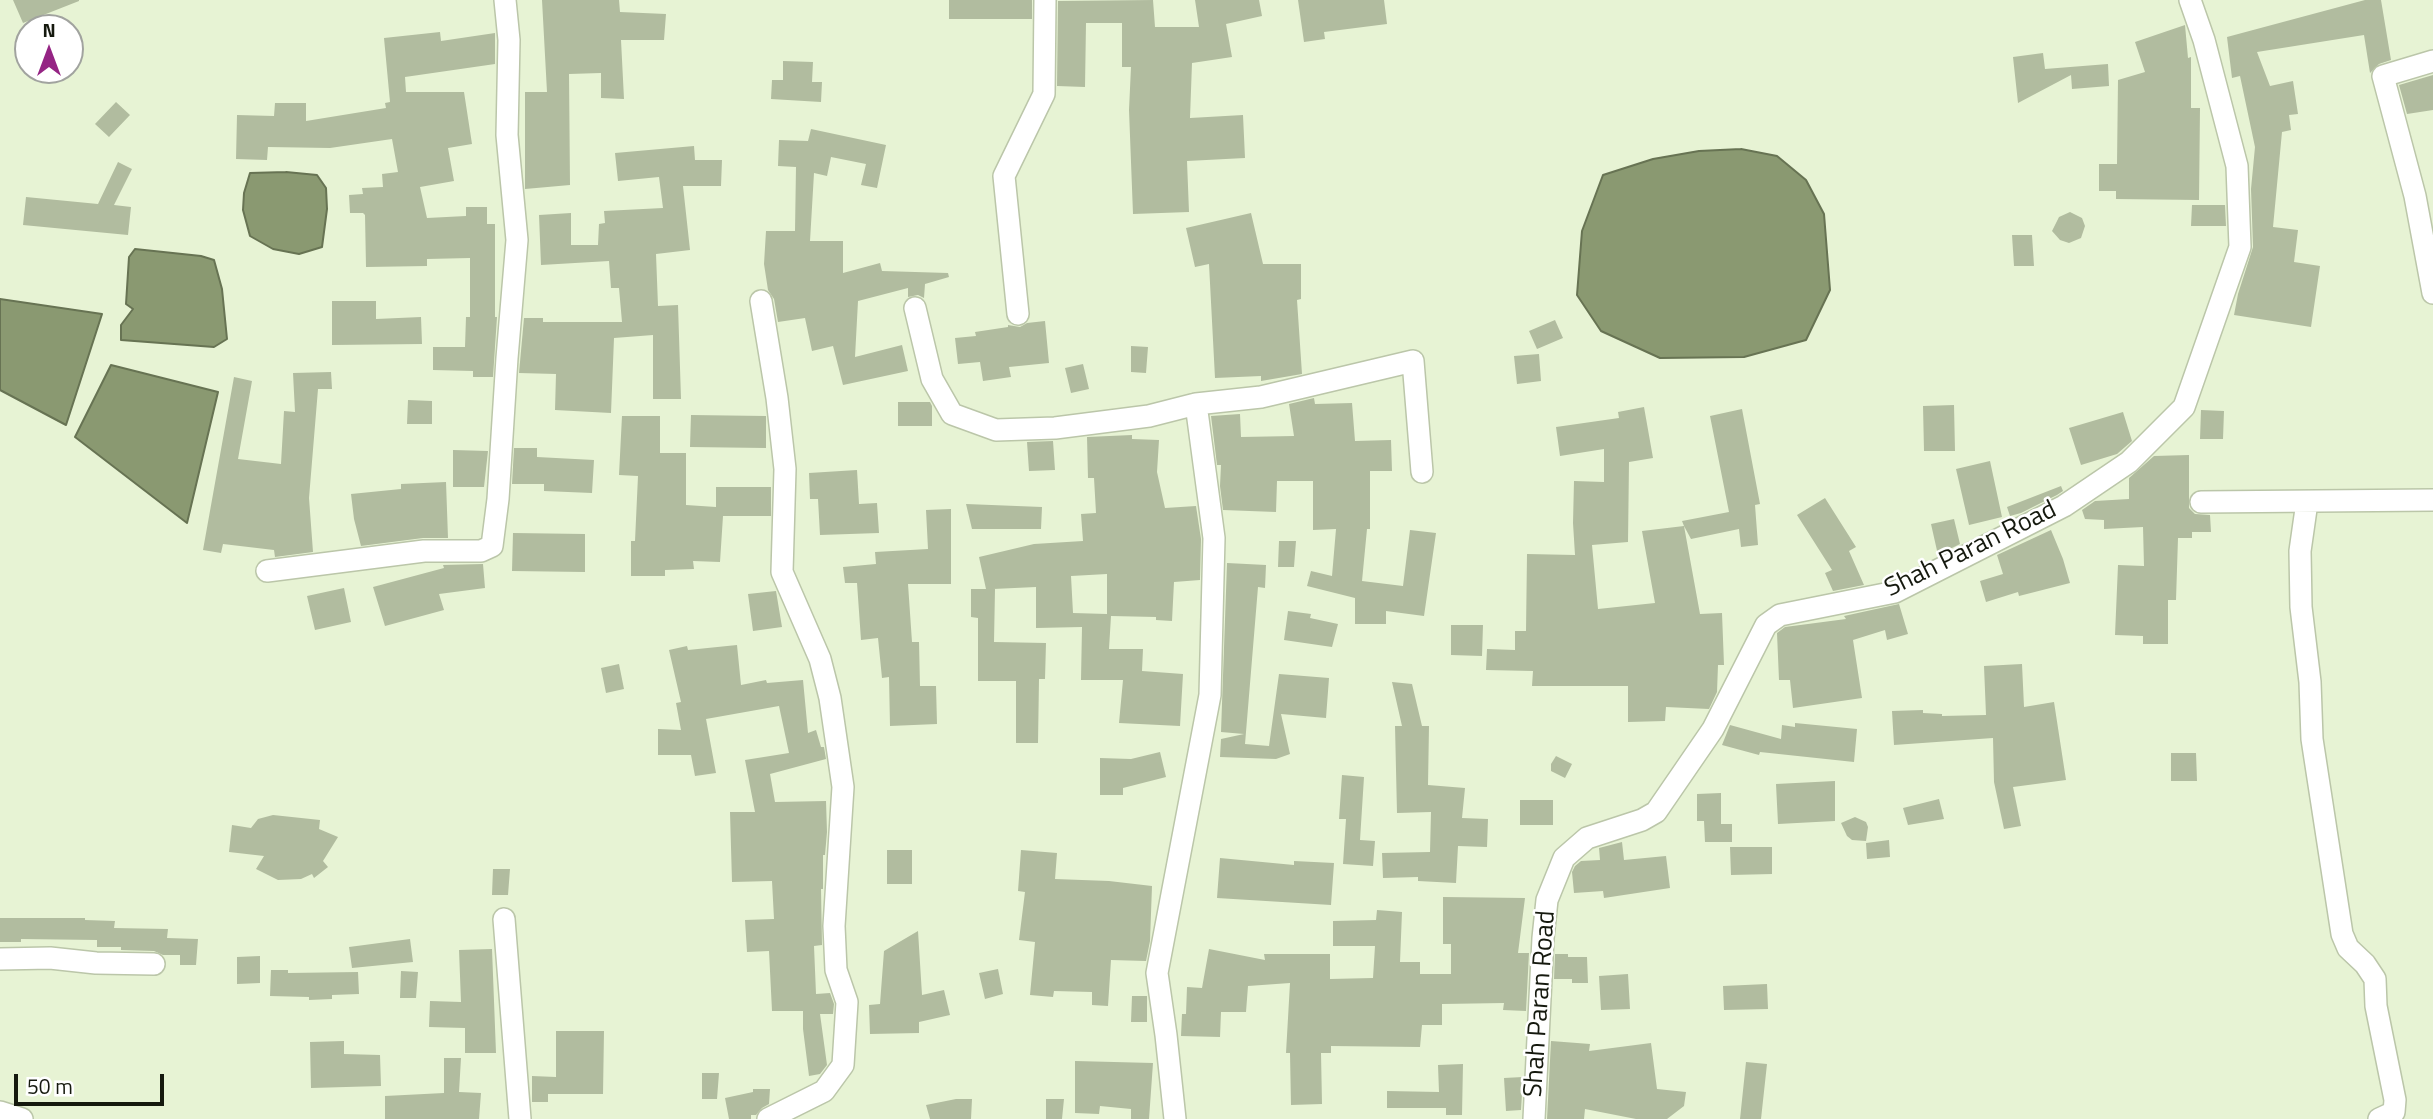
<!DOCTYPE html>
<html>
<head>
<meta charset="utf-8">
<style>
	body { margin:0 }
	#map { position:relative; width:2433px; height:1119px; overflow:hidden; background:#e7f3d4; font-family:"Titillium Web",sans-serif }
	canvas { display:block }
	.north { position:absolute; left:14px; top:14px; width:70px; height:70px; box-sizing:border-box; background:#fff; border:2px solid #a1a39f; border-radius:50%; rotate:0deg; font-size:19px; font-weight:700; line-height:28px; text-align:center; color:#15190e }
	.north::after { content:''; display:block; margin:auto; width:24px; height:32px; background:#952484; clip-path:polygon(50% 0,100% 100%,50% 72%,0 100%) }
	.scale { position:absolute; left:14px; top:1074px; width:150px; height:32px; box-sizing:border-box; border:4px solid #15190e; border-top:0; padding-left:9px; font-size:21px; line-height:24px; white-space:nowrap; color:#15190e; -webkit-text-stroke:5px #fff; paint-order:stroke }
</style>
</head>
<body>
<div id="map">
<canvas width="2433" height="1119"></canvas>
<div class="north">N</div>
<div class="scale">50 m</div>
</div>
<script>
const g = document.querySelector('canvas').getContext('2d');
g.lineJoin = 'round';
function fill(path, color) { g.fillStyle = color; g.fill(path, 'evenodd'); }
const toPath = rows => new Path2D(rows.map(r => 'M' + r).join(''));
function stroke(path, color, width, dash) { g.strokeStyle = color; g.lineWidth = width; g.lineCap = dash ? 'butt' : 'round'; g.setLineDash(dash || []); g.stroke(path); }
function label(font, color, halo, rows, align = 'center') {
  g.font = font + ' "Titillium Web",sans-serif'; g.lineWidth = 5; g.setLineDash([]); g.textBaseline = 'middle'; g.strokeStyle = halo; g.fillStyle = color; for (const [text, x, y, turn = 0] of rows) {
    g.save(); g.translate(x, y); g.rotate((+turn || 0) * Math.PI / 180); g.textAlign = isNaN(turn) ? turn : align; if (halo) g.strokeText(text, 0, 0); g.fillText(text, 0, 0); g.restore();
  }
}
const water = toPath([
	[1741,149,1777,156,1806,180,1824,214,1830,290,1806,340,1744,357,1660,358,1601,331,1577,295,1582,231,1603,175,1653,159,1699,151,1741,149],
	[286,172,317,175,326,188,327,209,322,247,299,254,273,249,250,236,243,210,244,193,250,173,286,172],
	[135,249,201,256,214,260,222,289,227,339,214,347,121,340,121,325,133,309,126,304,129,257,135,249],
	[0,299,102,314,66,425,0,390,0,299],
	[111,365,218,392,187,523,75,437,111,365]
]);
fill(water, '#8a9971');
stroke(water, '#677353', 2);
fill(toPath([
	[13,0,79,0,79,1,23,23],
	[542,0,619,0,620,12,666,14,664,40,621,40,624,99,601,98,601,73,569,74,570,185,525,189,525,92,547,92],
	[949,0,1032,0,1032,19,949,19],
	[1153,0,1155,27,1199,27,1195,0,1259,0,1262,16,1226,24,1232,57,1192,63,1190,118,1243,115,1245,158,1187,161,1189,212,1133,214,1129,110,1131,67,1122,67,1122,23,1086,23,1085,87,1057,86,1058,1],
	[1298,0,1384,0,1387,24,1324,32,1325,39,1304,42],
	[2365,0,2381,0,2391,60,2379,64,2370,73,2364,35,2257,52,2270,86,2293,81,2298,114,2289,115,2291,130,2282,132,2273,227,2298,230,2294,262,2320,266,2311,327,2234,315,2238,294,2253,247,2251,189,2255,147,2240,76,2232,78,2227,37],
	[2185,25,2188,58,2191,57,2191,108,2200,108,2199,200,2116,199,2116,191,2099,191,2099,164,2117,164,2118,80,2145,72,2135,42],
	[440,32,441,41,495,33,495,64,405,77,406,92,464,92,472,144,448,148,454,181,420,187,427,218,466,216,466,207,487,207,487,224,495,224,495,317,497,317,493,377,473,377,473,371,433,370,433,347,465,347,466,317,470,317,470,258,427,259,427,266,366,267,365,215,363,213,350,213,349,195,363,194,362,188,383,187,382,174,398,172,392,139,330,148,268,147,267,160,236,159,237,115,274,116,275,103,306,103,306,121,386,108,385,103,390,102,384,38],
	[2043,53,2045,69,2108,64,2109,86,2072,89,2071,75,2018,103,2013,57],
	[783,61,813,62,812,82,822,82,821,102,771,99,772,80,783,80],
	[2433,75,2433,110,2407,114,2399,85],
	[116,102,130,115,109,137,95,124],
	[811,129,886,145,877,188,861,185,866,164,831,157,827,176,814,173,810,241,843,241,843,273,880,263,882,271,948,273,949,277,925,284,924,298,918,295,908,297,908,288,858,301,855,357,902,345,908,371,843,385,833,346,812,351,805,318,778,322,774,299,768,290,764,264,766,231,795,231,796,167,778,166,779,140,808,141],
	[694,146,695,160,722,160,721,186,683,186,690,250,656,254,658,306,678,305,681,399,653,399,653,335,614,338,611,413,555,410,556,374,519,373,524,318,543,318,543,322,622,322,619,288,611,288,609,261,541,265,539,215,571,213,571,245,598,245,599,224,605,223,604,211,663,208,659,177,618,181,615,153],
	[118,162,132,169,114,205,131,207,128,235,23,225,26,197,98,204],
	[2192,205,2225,205,2226,226,2191,226],
	[2070,212,2082,218,2085,226,2081,238,2069,243,2060,240,2052,231,2059,217],
	[1251,213,1263,264,1301,264,1301,299,1297,300,1302,374,1261,381,1261,376,1215,378,1209,264,1195,267,1186,228],
	[2012,235,2032,235,2034,266,2014,266],
	[332,301,376,301,376,319,421,317,422,344,332,345],
	[1555,320,1563,338,1537,349,1529,331],
	[1045,321,1049,363,1009,367,1011,377,983,381,980,362,958,364,955,338,976,336,975,332,1008,327,1008,325,1020,327,1027,323],
	[1131,346,1148,347,1146,373,1131,372],
	[1539,354,1541,381,1517,384,1514,356],
	[1083,364,1089,389,1071,393,1065,368],
	[331,372,332,389,318,389,309,498,313,552,275,557,274,550,223,544,221,553,203,550,234,377,252,381,238,459,281,464,284,411,295,412,293,373],
	[1314,398,1315,404,1352,403,1355,441,1391,440,1392,471,1370,471,1370,529,1367,529,1362,581,1403,586,1410,530,1436,533,1424,616,1386,611,1386,624,1355,624,1355,598,1307,586,1311,571,1332,576,1336,529,1313,530,1313,481,1277,481,1276,512,1223,510,1220,486,1221,465,1217,465,1211,416,1240,414,1241,437,1294,436,1289,404],
	[408,400,432,401,432,424,407,424],
	[898,402,930,402,932,406,932,426,898,426],
	[1954,405,1955,451,1924,451,1923,406],
	[1644,407,1653,458,1629,462,1628,542,1592,545,1598,609,1655,603,1642,531,1684,526,1682,521,1729,512,1710,416,1742,409,1760,504,1755,505,1758,545,1741,547,1739,529,1691,539,1684,526,1700,614,1722,613,1724,665,1718,665,1717,692,1709,709,1666,707,1665,721,1628,722,1628,686,1532,686,1533,671,1486,670,1487,649,1515,650,1515,631,1526,631,1527,554,1575,555,1573,523,1574,481,1604,482,1604,449,1560,456,1556,427,1619,418,1618,412],
	[2201,410,2224,411,2223,439,2200,439],
	[2123,412,2132,441,2117,454,2081,465,2069,428],
	[691,415,766,416,766,448,690,447],
	[622,416,660,416,660,453,686,453,686,505,716,507,716,487,771,487,771,516,723,516,720,562,693,561,694,569,665,570,665,576,631,576,631,541,635,541,638,476,619,475],
	[1132,435,1132,439,1159,440,1157,472,1165,508,1196,506,1201,539,1200,580,1174,582,1172,621,1156,620,1156,617,1111,616,1109,649,1143,649,1142,671,1183,674,1180,726,1119,723,1123,680,1081,680,1082,627,1036,628,1036,587,993,589,995,589,994,642,1046,643,1045,679,1039,679,1038,743,1016,743,1016,681,978,681,978,618,971,617,971,589,986,589,979,557,1034,544,1083,541,1081,514,1096,513,1094,478,1088,478,1087,437],
	[1107,574,1107,614,1073,613,1071,576],
	[1053,441,1055,470,1029,471,1027,442],
	[514,448,537,448,537,457,594,460,592,493,544,491,544,484,512,484],
	[453,450,488,451,484,487,453,487],
	[2189,455,2189,508,2195,514,2210,515,2211,532,2192,532,2192,538,2178,538,2176,600,2168,600,2168,644,2143,644,2143,636,2115,635,2118,565,2144,566,2143,527,2104,529,2104,520,2085,519,2082,510,2095,501,2129,499,2129,478,2154,456],
	[1990,461,2002,517,1969,525,1956,469],
	[857,470,859,504,877,503,879,533,820,535,818,499,810,499,809,473],
	[446,482,448,538,423,538,361,546,354,519,351,494,401,489,401,484],
	[2061,486,2063,491,2057,495,2021,513,2010,516,2007,507],
	[1825,498,1856,547,1849,551,1864,585,1833,591,1825,573,1832,570,1797,515],
	[966,504,1042,507,1041,529,972,529],
	[951,509,951,584,908,584,912,642,919,642,920,686,936,686,937,724,890,726,889,677,882,678,878,638,861,640,857,583,845,583,843,567,876,564,875,552,928,549,926,510],
	[1954,519,1960,544,1938,555,1931,524],
	[2051,530,2063,559,2070,583,2019,596,2018,592,1986,602,1980,581,2003,574,1997,555],
	[513,533,585,534,585,572,512,571],
	[1279,541,1296,541,1294,567,1278,567],
	[1227,563,1266,565,1265,588,1258,587,1245,744,1269,746,1279,674,1329,678,1326,718,1281,714,1290,754,1276,759,1220,757,1221,739,1244,734,1221,732],
	[483,564,485,588,439,594,444,610,385,626,373,587,444,568,443,565],
	[344,588,351,622,315,630,307,596],
	[776,591,782,627,753,631,748,594],
	[1899,604,1908,634,1887,640,1885,630,1853,640,1862,698,1793,708,1790,680,1779,680,1777,633,1785,627,1846,619,1844,616],
	[1288,611,1311,614,1310,618,1338,624,1332,647,1284,640],
	[1451,625,1483,625,1482,656,1451,655],
	[737,645,741,685,766,680,767,683,803,680,808,733,816,730,821,747,824,747,826,759,770,774,775,802,826,801,827,832,825,855,823,855,823,889,821,889,822,945,814,946,816,994,830,993,834,1004,833,1014,820,1014,827,1065,820,1074,809,1076,803,1029,803,1011,772,1011,769,951,747,952,745,920,774,919,772,881,732,882,730,812,755,812,745,760,789,753,779,706,706,719,716,773,695,776,691,755,658,755,658,729,681,730,676,703,681,702,669,650,687,646,688,650],
	[619,664,624,689,606,693,601,668],
	[2022,664,2024,707,2054,702,2066,780,2013,787,2021,826,2004,829,1994,782,1993,738,1894,745,1892,711,1923,710,1923,713,1942,714,1942,716,1986,715,1984,666],
	[1392,682,1412,684,1422,726,1429,726,1428,785,1465,788,1462,818,1488,819,1487,847,1458,846,1456,883,1418,881,1418,877,1383,878,1382,853,1430,852,1431,812,1397,813,1395,726,1402,726],
	[1795,723,1857,729,1854,762,1760,752,1759,755,1722,745,1730,725,1781,739,1782,725,1795,727],
	[1160,752,1166,777,1123,788,1123,795,1100,795,1100,758,1131,759],
	[2171,753,2196,753,2197,781,2171,781],
	[1556,756,1572,764,1565,778,1551,771,1551,764],
	[1342,775,1364,777,1360,840,1375,841,1373,866,1343,864,1346,819,1339,819],
	[1835,781,1835,821,1778,824,1776,784],
	[1721,793,1721,824,1732,824,1732,842,1705,842,1704,821,1697,821,1697,794],
	[1939,799,1944,819,1908,825,1903,808],
	[1520,800,1553,800,1553,825,1520,825],
	[273,815,320,820,319,829,338,837,323,861,328,867,314,878,312,874,301,879,278,880,256,869,264,856,229,852,232,825,251,828,258,819],
	[1855,817,1866,822,1868,827,1866,841,1852,840,1847,836,1841,823],
	[1889,840,1890,857,1867,859,1866,843],
	[1622,842,1624,860,1666,856,1670,888,1604,898,1603,891,1574,893,1572,872,1575,866,1581,861,1600,860,1599,848],
	[1730,847,1772,847,1772,874,1731,875],
	[887,850,912,850,912,884,887,884],
	[1021,850,1057,853,1055,879,1109,881,1152,886,1150,941,1146,961,1111,960,1108,1006,1092,1005,1092,992,1054,991,1053,997,1030,995,1035,942,1019,940,1025,892,1018,891],
	[1220,858,1294,865,1294,861,1334,863,1331,905,1217,898],
	[493,869,510,869,508,895,492,895],
	[1443,897,1525,898,1518,953,1529,953,1526,1011,1503,1010,1504,1003,1442,1004,1442,1025,1422,1025,1420,1047,1331,1046,1331,1053,1321,1053,1322,1104,1291,1105,1290,1053,1286,1053,1290,983,1248,986,1246,1012,1221,1012,1220,1037,1181,1036,1182,1014,1186,1014,1187,987,1202,988,1209,949,1265,960,1264,954,1330,954,1330,979,1373,978,1375,946,1333,946,1333,921,1376,920,1377,910,1402,912,1400,962,1420,962,1420,974,1451,974,1451,944,1443,944],
	[0,918,85,918,85,920,115,921,114,928,168,929,167,938,198,939,196,965,180,965,180,955,163,955,154,951,121,950,121,947,97,947,97,940,21,939,21,942,0,942],
	[918,931,922,995,944,990,950,1015,919,1022,919,1033,870,1034,869,1005,880,1004,884,951],
	[410,939,413,962,352,968,349,947],
	[492,949,496,1053,465,1053,465,1028,429,1027,430,1001,461,1002,459,950],
	[1555,954,1568,954,1568,957,1587,957,1588,983,1572,983,1572,979,1554,979],
	[260,956,260,983,237,984,237,957],
	[998,969,1003,994,985,999,979,973],
	[271,970,288,970,288,973,358,972,359,994,332,995,332,999,309,1000,309,997,270,996],
	[401,971,418,972,416,998,400,998],
	[1628,974,1630,1009,1601,1010,1599,976],
	[1767,984,1768,1009,1724,1010,1723,986],
	[1132,996,1147,996,1147,1022,1131,1022],
	[556,1031,604,1031,603,1094,548,1094,548,1102,532,1102,532,1076,556,1077],
	[344,1041,344,1054,380,1055,381,1086,311,1088,310,1042],
	[1551,1041,1590,1044,1589,1051,1651,1043,1657,1089,1686,1092,1684,1106,1667,1119,1636,1119,1585,1109,1584,1119,1547,1119],
	[444,1058,461,1058,459,1092,481,1093,479,1119,385,1119,385,1096,444,1093],
	[1075,1061,1153,1063,1149,1119,1131,1119,1131,1109,1100,1106,1099,1114,1075,1113],
	[1746,1062,1767,1064,1761,1119,1740,1119],
	[1463,1064,1462,1115,1446,1115,1446,1108,1387,1108,1387,1091,1439,1092,1438,1065],
	[702,1073,719,1073,717,1099,702,1099],
	[1523,1077,1521,1110,1506,1111,1504,1078],
	[753,1089,770,1089,769,1104,762,1108,756,1115,751,1115,751,1119,729,1119,725,1098,753,1092],
	[956,1099,972,1099,971,1119,930,1119,926,1105],
	[1046,1099,1064,1099,1062,1119,1046,1119]
]), '#b1bc9f');
const minor = toPath([
	[2433,293,2415,196,2383,76,2433,61],
	[761,301,777,398,785,469,782,572,820,659,830,698,843,787,834,926,836,970,847,1002,843,1065,824,1091,768,1119],
	[915,308,932,379,952,414,996,430,1055,428,1149,416,1196,404],
	[1018,314,1004,176,1044,94,1045,0],
	[2201,502,2433,500],
	[2307,502,2300,551,2301,607,2310,682,2312,739,2342,934,2348,948,2365,964,2375,979,2376,1006,2395,1100,2394,1112,2379,1119],
	[267,571,424,551,481,551,492,546,498,499,507,358,517,240,507,135,509,40,505,0],
	[504,919,520,1119],
	[0,959,50,958,96,963,154,964],
	[0,1112,22,1119],
	[1175,1119,1166,1035,1157,973,1210,695,1214,538,1196,404,1261,397,1413,361,1422,472],
	[1534,1119,1543,938,1547,900,1564,858,1587,838,1642,820,1656,812,1713,729,1766,625,1780,615,1895,592,2064,506,2129,462,2184,407,2240,247,2237,166,2204,40,2190,0]
]);
stroke(minor, '#bbc6a9', 24);
stroke(minor, '#fff', 21);
label('26px', '#15190e', '#fff', [
	["Shah Paran Road",1971,550,-26],
	["Shah Paran Road",1541,1004,-86]
]);
</script>
</body>
</html>
